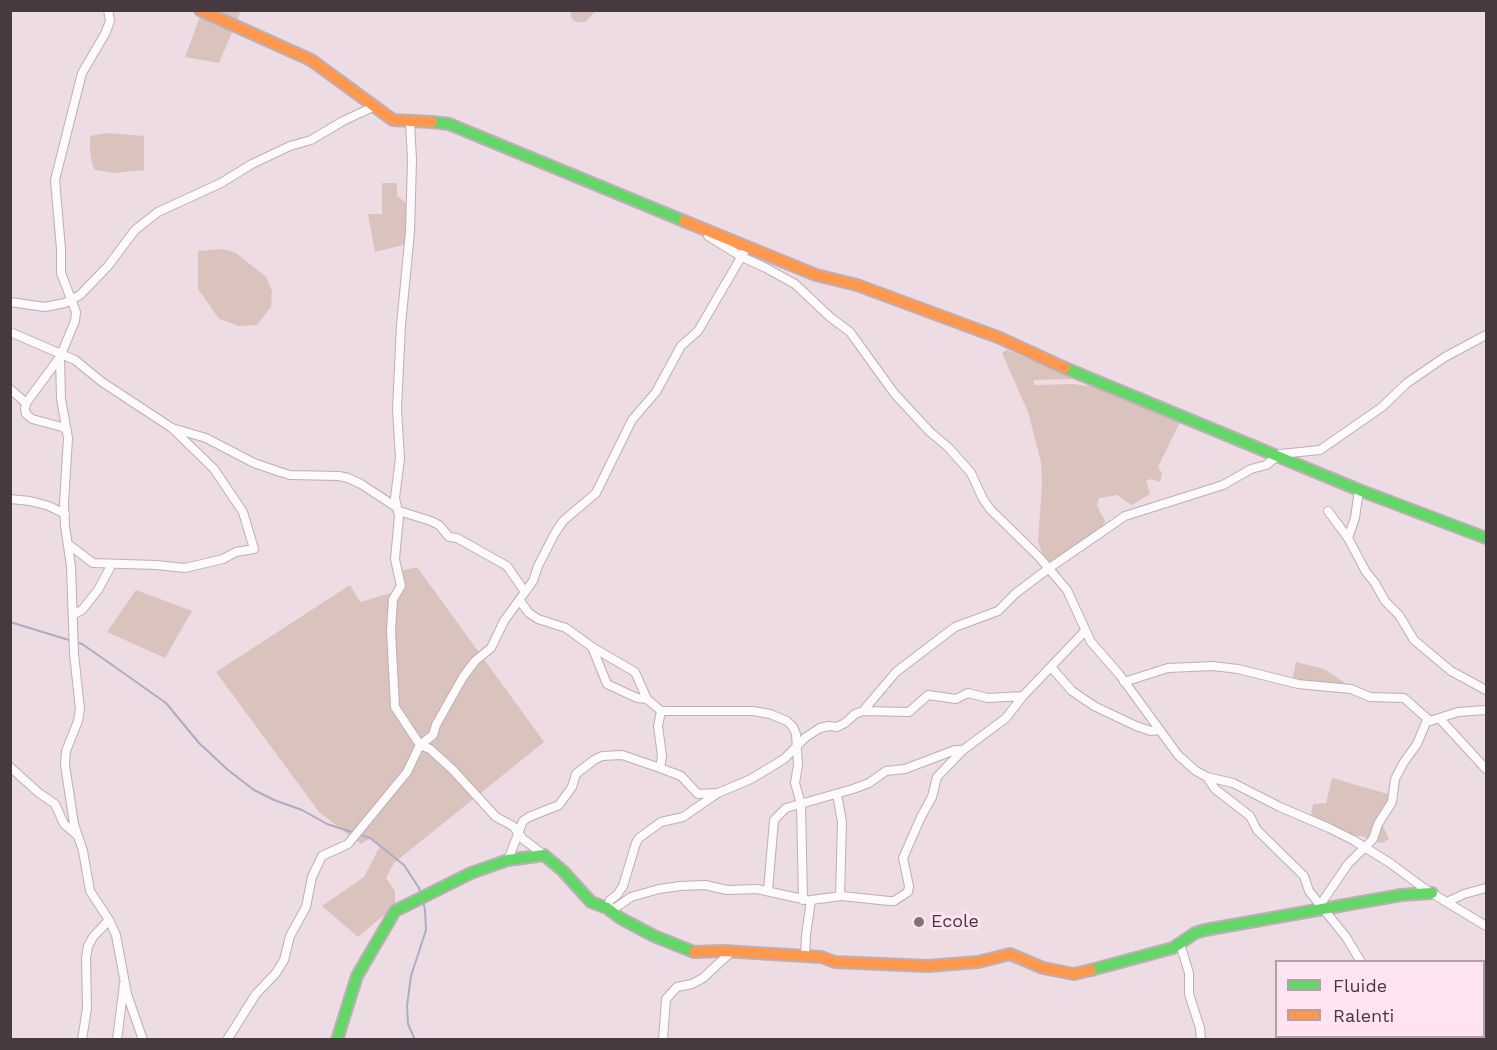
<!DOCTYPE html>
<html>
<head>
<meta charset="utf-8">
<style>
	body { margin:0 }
	#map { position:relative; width:1497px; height:1050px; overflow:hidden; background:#eddce4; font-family:"Work Sans",sans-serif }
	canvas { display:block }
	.frame { position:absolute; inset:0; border:12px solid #46393f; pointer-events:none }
	.legend { position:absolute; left:1275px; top:960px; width:210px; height:78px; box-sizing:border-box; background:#fee3f0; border:2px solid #b49fa9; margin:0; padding:8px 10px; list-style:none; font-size:18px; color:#46393f }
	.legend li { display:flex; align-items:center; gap:12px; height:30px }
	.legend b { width:30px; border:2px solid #b49fa9 }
</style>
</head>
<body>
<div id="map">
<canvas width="1497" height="1050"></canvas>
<div class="frame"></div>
<ul class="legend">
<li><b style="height:8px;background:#63d668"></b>Fluide</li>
<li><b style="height:8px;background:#ff974d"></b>Ralenti</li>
</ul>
</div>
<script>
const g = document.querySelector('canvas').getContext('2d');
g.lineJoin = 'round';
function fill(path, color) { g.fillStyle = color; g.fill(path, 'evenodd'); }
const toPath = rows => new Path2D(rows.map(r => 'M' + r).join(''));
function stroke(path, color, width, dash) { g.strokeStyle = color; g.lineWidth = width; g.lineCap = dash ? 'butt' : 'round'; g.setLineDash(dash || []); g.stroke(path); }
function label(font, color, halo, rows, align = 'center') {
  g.font = font + ' "Work Sans",sans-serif'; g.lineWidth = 6; g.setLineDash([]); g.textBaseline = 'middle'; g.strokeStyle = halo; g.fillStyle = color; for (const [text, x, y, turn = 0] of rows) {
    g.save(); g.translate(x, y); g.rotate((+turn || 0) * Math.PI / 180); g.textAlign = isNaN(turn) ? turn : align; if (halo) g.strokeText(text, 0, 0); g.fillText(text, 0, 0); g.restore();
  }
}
fill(toPath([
	[202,11,241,11,219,63,185,57],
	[570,11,594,11,594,13,585,22,577,22,572,19],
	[107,133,144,136,144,170,115,173,95,170,92,164,90,150,90,136],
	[382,183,397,183,397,196,409,205,407,244,375,252,368,214,382,214],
	[223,249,236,253,266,277,272,291,271,307,257,325,239,326,219,319,198,289,198,251],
	[1007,350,1077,379,1034,380,1034,385,1073,384,1095,387,1180,422,1158,467,1162,473,1160,482,1151,479,1146,481,1150,494,1132,505,1117,495,1099,498,1097,506,1105,521,1101,533,1047,568,1038,541,1042,484,1041,462,1028,412,1002,353],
	[417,567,544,742,394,863,386,878,395,891,395,906,358,937,322,906,364,877,380,846,370,838,361,844,319,812,216,672,350,585,360,602,405,589,401,571],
	[136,590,192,611,165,658,107,632],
	[1296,662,1324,669,1344,682,1342,689,1292,683],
	[1332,778,1391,795,1390,802,1376,825,1383,826,1389,839,1382,843,1361,836,1353,837,1310,821,1313,804,1326,803]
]), '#dac3bd');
stroke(toPath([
	[10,622,82,644,98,655,166,703,199,743,228,770,254,790,274,800,302,810,327,824,370,838,404,865,419,888,421,895],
	[415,1040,408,1024,407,1006,411,976,426,930,425,910,423,900]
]), '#afabc2', 2);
const street = toPath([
	[108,10,110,21,105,34,82,73,55,180,61,249,61,273,76,312,75,321,60,357,61,399,68,438,64,504,65,526,71,566,74,654,80,709,78,721,66,751,65,765,74,824,83,851,90,891,109,920,116,935,127,994,143,1040],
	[410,122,412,160,410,232,401,325,397,409,400,458,395,498,399,516,395,559,401,586,393,599,391,631,395,707,420,745,430,749,453,770,496,817,513,826,523,839,544,855],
	[707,231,708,236,742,257,766,268,795,284,830,317,850,332,894,393,930,432,948,447,971,473,983,499,990,509,1039,557,1067,590,1091,642,1119,674,1178,755,1196,771,1207,777,1233,783,1280,807,1329,828,1353,840,1390,863,1425,889,1486,926],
	[10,302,45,307,65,303,80,295,108,266,135,230,158,212,221,183,252,164,290,146,311,140,343,121,373,107],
	[10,332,75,360,102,382,172,428,206,438,254,463,280,472,290,475,339,476,348,478,361,484,396,507],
	[60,357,26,403,25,409,26,414,32,419,62,427,67,430],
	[10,389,26,403],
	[10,499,30,501,49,506,65,514],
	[399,511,431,521,439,525,449,537,457,538,507,566,525,592],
	[1328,511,1348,538,1366,572,1375,583,1385,601,1399,615,1414,640,1451,671,1486,690],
	[1348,538,1355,518,1359,490],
	[68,544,93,563,156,565,185,568,223,559,236,552,254,549,243,512,214,469,172,428],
	[520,601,529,613,538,619,566,628,592,647,635,672,647,699,661,711,658,726,662,756,660,768,681,776,698,794,718,793,751,779,784,759,806,737,820,728,829,726,837,727,845,723,855,714,863,711,896,672,955,627,998,611,1016,593,1048,569,1125,516,1223,485,1251,469,1266,465,1280,454,1320,450,1382,407,1407,383,1445,357,1486,335],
	[73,615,82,610,98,590,112,564],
	[592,647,607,684,637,698,647,699],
	[1051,667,1072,691,1094,706,1136,726,1151,731,1158,730],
	[1124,682,1168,668,1213,666,1238,669,1298,684,1351,689,1370,697,1404,698,1430,721,1458,712,1486,710],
	[661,711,753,711,770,714,787,721,793,727,796,734,798,765,795,783,801,804,803,900],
	[863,711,909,712,928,695,956,699,968,693,988,698,1023,696],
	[1440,719,1486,769],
	[10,767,39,793,55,804,64,824,78,836],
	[1207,777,1215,789,1250,816,1257,830,1304,876,1309,891,1346,937,1361,962],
	[837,794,842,822,840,896],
	[508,860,523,821,529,817,559,805,572,787,576,774,594,760,602,756,622,755,660,768],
	[768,891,774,820,786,808,853,789,869,783,886,771,905,769,955,750,963,750],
	[1447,902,1464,894,1486,888],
	[1320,905,1348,864,1373,839,1378,824,1392,802,1395,779,1404,762,1417,744,1427,720],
	[607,908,610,900,617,895,623,886,636,843,639,838,661,822,683,817,718,793],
	[611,911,631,897,659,889,680,886,705,885,727,890,757,889,807,900],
	[1180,944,1189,973,1189,994,1200,1028,1201,1040],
	[805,956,806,935,811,900,842,896,889,901,894,901,908,892,909,886,903,858,921,817,932,797,937,777,963,750,1006,718,1023,696,1085,631],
	[1385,1036,1386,1040],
	[82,1040,87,1008,86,958,88,946,93,937,109,920],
	[117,1040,124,984],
	[227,1040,256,994,276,973,284,960,290,936,306,907,312,877,322,856,348,844,407,772,420,745,433,735,436,725,463,677,475,661,491,648,504,621,533,581,538,566,555,533,563,521,596,493,632,420,656,392,681,346,698,331,747,247],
	[663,1040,666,999,677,987,692,984,703,978,731,952]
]);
const fast = toPath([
	[432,122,449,124,684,221],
	[1065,368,1359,490,1486,538],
	[1091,970,1173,948,1195,933,1205,930,1401,895,1432,893],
	[337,1040,357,976,395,911,471,873,508,860,544,855,563,871,591,902,607,908,620,918,654,936,694,952]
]);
const slow = toPath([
	[200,10,311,60,393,120,432,122],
	[684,221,816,275,857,285,1000,338,1065,368],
	[694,952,723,951,821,957,835,962,928,966,978,962,1010,954,1043,968,1074,974,1091,970]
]);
stroke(street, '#bcafb5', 10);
stroke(fast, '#bcafb5', 14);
stroke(slow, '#bcafb5', 14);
stroke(street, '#fcfafb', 8);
stroke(fast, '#63d668', 10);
stroke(slow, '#ff974d', 10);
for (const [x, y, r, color] of [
	[919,922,6,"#807279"]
]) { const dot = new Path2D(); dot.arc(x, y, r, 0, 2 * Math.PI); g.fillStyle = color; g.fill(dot); stroke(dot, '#fee3f0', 2); }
label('18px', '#46393f', '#fee3f0', [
	["Ecole",931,922]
], 'left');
</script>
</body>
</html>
